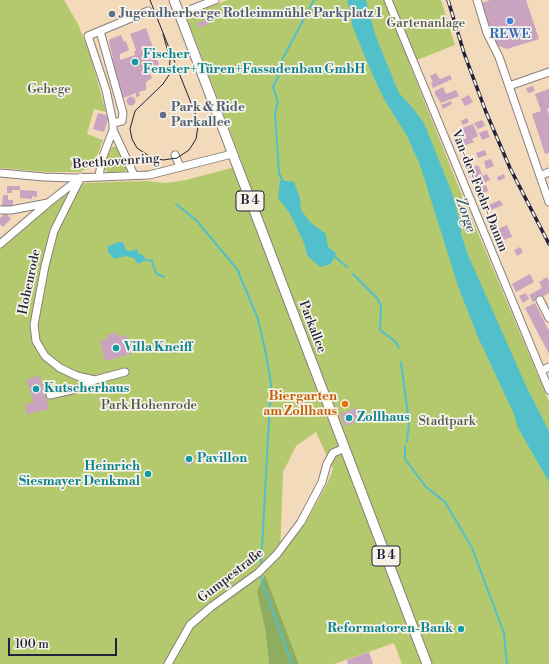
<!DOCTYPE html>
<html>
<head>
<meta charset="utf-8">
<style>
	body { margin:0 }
	#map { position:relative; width:549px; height:664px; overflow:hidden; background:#f2dabb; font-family:"Libre Bodoni",serif }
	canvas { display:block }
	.scale { position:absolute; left:8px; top:638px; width:109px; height:18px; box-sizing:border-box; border:2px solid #22223b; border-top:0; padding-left:5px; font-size:12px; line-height:14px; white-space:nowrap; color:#22223b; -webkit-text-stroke:3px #f7f3e8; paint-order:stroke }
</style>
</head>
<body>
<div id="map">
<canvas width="549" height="664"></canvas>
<div class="scale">100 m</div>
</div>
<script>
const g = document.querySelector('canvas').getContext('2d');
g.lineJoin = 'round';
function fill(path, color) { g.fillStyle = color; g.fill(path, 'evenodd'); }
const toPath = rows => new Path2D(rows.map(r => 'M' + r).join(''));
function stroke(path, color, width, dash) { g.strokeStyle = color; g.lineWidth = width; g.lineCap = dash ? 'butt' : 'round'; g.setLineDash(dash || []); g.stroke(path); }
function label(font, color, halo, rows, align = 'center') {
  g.font = font + ' "Libre Bodoni",serif'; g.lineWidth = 3.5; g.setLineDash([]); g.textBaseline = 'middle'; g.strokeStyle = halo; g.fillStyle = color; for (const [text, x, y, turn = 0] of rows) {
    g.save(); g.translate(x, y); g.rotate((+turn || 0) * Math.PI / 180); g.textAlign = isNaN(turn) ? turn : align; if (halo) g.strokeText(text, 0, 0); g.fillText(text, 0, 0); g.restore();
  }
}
fill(toPath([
	[0,0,64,0,78,24,90,55,106,112,94,109,87,134,103,140,95,161,87,169,79,172,45,172,0,168],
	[228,0,441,0,455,45,409,63,461,193,549,402,549,664,402,664,394,643,334,664,299,664,265,576,265,628,269,664,0,664,0,247,66,194,77,192,83,183,147,181,165,183,186,180,243,165,186,16],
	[316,432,333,469,328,482,305,524,280,556,283,472,296,446],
	[112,147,116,147,127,167,126,171,108,173,105,169,104,163]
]), '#b4c96d');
fill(toPath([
	[265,575,299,664,269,664,265,628,257,591]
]), '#8fad60');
fill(toPath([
	[347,0,366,0,375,34,394,81,399,93,412,107,424,123,452,193,461,226,461,234,468,255,527,388,549,431,549,482,518,428,514,414,477,335,458,286,420,165,407,136,384,99,373,76,352,25,350,9],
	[280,180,294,182,300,198,301,210,311,223,326,234,328,247,336,253,331,264,320,267,307,255,304,243,289,212,278,198],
	[119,242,123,242,126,250,131,251,137,249,138,253,144,256,146,260,138,264,134,258,126,256,114,259,108,252,108,246]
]), '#52c0ca');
stroke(toPath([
	[283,181,279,173,275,113,278,102,273,87,280,73,283,58,314,0],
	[176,204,196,220,237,269,258,319,265,349,271,384,261,566],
	[333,255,347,267],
	[146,260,152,261,156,273,164,277],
	[353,274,377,298,381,306,380,330,396,342,399,348],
	[401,362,409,422,407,442],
	[405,446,405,459,426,487,445,502,471,546],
	[472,548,504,633,507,664],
	[261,573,262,582,292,664]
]), '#52c0ca', 2);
fill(toPath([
	[490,0,526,0,539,39,507,49,496,45,482,3],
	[207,19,209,24,199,28,197,23],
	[146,28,159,64,157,71,150,73,152,78,146,82,146,90,139,92,140,96,136,97,136,93,123,98,111,59,113,58,109,42,110,39,121,35,124,42,126,41,129,50,120,54,120,60,135,55,134,52,136,50,130,34],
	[436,73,440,79,450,75,452,79,433,88,431,83,433,82,430,76],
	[533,86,535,91,528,93,526,88],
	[443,87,446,94,456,90,459,96,441,103,435,94,435,91],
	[549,89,549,108,547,109,549,115,549,153,545,154,532,114,541,111,535,94],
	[469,95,473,102,465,106,461,99],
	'126.5 101a4.5 4.5 0 1 1 9 0a4.5 4.5 0 1 1-9 0Z',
	[451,101,452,104,443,109,441,105],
	[98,113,109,116,104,132,93,129],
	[467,118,469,122,463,125,461,121],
	[482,120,485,126,478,129,474,123],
	[473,124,478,136,472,139,474,142,458,148,453,136,463,132,462,128],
	[487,130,490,137,482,140,479,133],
	[485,150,487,155,478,158,476,153],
	[491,159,494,166,486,169,484,161],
	[478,165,483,176,487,174,490,180,479,185,476,178,471,180,467,170],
	[504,174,505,178,498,181,497,177],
	[486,185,488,191,481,194,479,188],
	[7,186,20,186,20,190,12,190,12,193,7,193],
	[20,190,37,191,37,197,32,196,32,199,20,198],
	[3,195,8,195,8,200,13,200,13,206,2,206],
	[500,200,503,205,491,210,489,205],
	[6,213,11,219,3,227,0,224,0,218],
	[507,225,512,237,504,240,503,237,496,239,493,231],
	[520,247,523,252,517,256,514,250],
	[530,274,534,282,516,292,512,284],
	[547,277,549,282,549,293,533,302,529,295,542,288,539,282],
	[526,293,529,299,523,303,519,296],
	[535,303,549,331,549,354,525,308],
	[117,332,118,337,126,335,131,354,105,361,100,341,108,339,107,335],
	[40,376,49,409,27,414,25,404,33,403,27,379],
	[357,408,360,417,354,419,355,423,345,426,340,414],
	'184 460a5 5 0 1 1 10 0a5 5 0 1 1-10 0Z',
	[369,652,373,664,348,664,347,660]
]), '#caa3c0');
const minor = toPath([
	[388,0,549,390],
	[477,0,487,33,499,57,509,86],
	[179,14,215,0],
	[100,31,123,113,122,121,113,123],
	[549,72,509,86,549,202],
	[113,130,134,175],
	[175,155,180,167],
	[0,173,44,177,74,178,149,175,232,154],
	[99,176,102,159,113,130,113,123,106,90,88,36,148,11],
	[540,176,549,172],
	[81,177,54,231,45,266,34,325,36,341,45,356,60,368,77,376,95,380,125,372],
	[0,210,11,210,48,203,79,179],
	[0,244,47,204],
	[540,300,549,318],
	[541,371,549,367],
	[50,395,80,388,95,380],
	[168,664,190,625,211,607,258,573,277,554,301,522,322,482,327,464,333,453,345,448]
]);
const major = toPath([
	[174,0,427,664]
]);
stroke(minor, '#8a7e7b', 9);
stroke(major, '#8a7e7b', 11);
stroke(minor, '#fff', 7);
stroke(major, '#fff', 9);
stroke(toPath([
	[150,0,197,118,198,126,196,139,189,150,177,158,163,160,149,156,137,148,132,139,130,129,135,111,163,84,169,75,170,59,163,34]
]), '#22223b', 1);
const rail = toPath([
	[448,0,464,53,486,112,510,168,549,244]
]);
stroke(rail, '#22223b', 3.5);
stroke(rail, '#f7f3e8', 2, [6]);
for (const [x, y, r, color] of [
	[112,14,4,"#5c6f8a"],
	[510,21,4,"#3f7fe0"],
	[135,62,4,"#0f9aa8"],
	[163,115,4,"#5c6f8a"],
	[116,348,4,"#0f9aa8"],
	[36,389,4,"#0f9aa8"],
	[345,404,4,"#e8710a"],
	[349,418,4,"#0f9aa8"],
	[189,459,4,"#0f9aa8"],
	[148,474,4,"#0f9aa8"],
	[461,629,4,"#0f9aa8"]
]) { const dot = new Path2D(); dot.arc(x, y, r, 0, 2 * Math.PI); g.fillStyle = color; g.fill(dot); stroke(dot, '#f7f3e8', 1.5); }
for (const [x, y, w] of [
	[250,201,28],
	[386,556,28]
]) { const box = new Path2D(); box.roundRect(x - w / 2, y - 10, w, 20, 3); g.fillStyle = '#f7f3e8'; g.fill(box); stroke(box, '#22223b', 1); }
label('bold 12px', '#22223b', null, [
	["B 4",250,201],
	["B 4",386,556]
]);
label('bold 13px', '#4e5e75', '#f7f3e8', [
	["Jugendherberge Rotleimmühle Parkplatz 1",120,14],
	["Park & Ride",171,108],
	["Parkallee",171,123]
], 'left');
label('13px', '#4e544a', '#f7f3e8', [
	["Gartenanlage",426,24],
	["Gehege",49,90],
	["Park Hohenrode",149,406],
	["Stadtpark",447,422]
]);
label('bold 13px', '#366cbe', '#f7f3e8', [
	["REWE",510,35]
]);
label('bold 13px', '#0d838f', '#f7f3e8', [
	["Fischer",143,55],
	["Fenster+Türen+Fassadenbau GmbH",143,70],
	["Villa Kneiff",124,348],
	["Kutscherhaus",44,389],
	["Zollhaus",357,418],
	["Pavillon",197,459],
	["Heinrich",140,467,"right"],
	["Siesmayer Denkmal",140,482,"right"],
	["Reformatoren-Bank",453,629,"right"]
], 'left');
label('13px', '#22223b', '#f7f3e8', [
	["Beethovenring",116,162,-4],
	["Van-der-Foehr-Damm",479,191,68],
	["Hohenrode",30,282,-78],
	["Parkallee",312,327,69],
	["Gumpestraße",231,576,-38]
]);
label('bold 13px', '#c56008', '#f7f3e8', [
	["Biergarten",337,397],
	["am Zollhaus",337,412]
], 'right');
label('italic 14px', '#33596d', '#f7f3e8', [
	["Zorge",465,215,71]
]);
</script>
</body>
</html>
